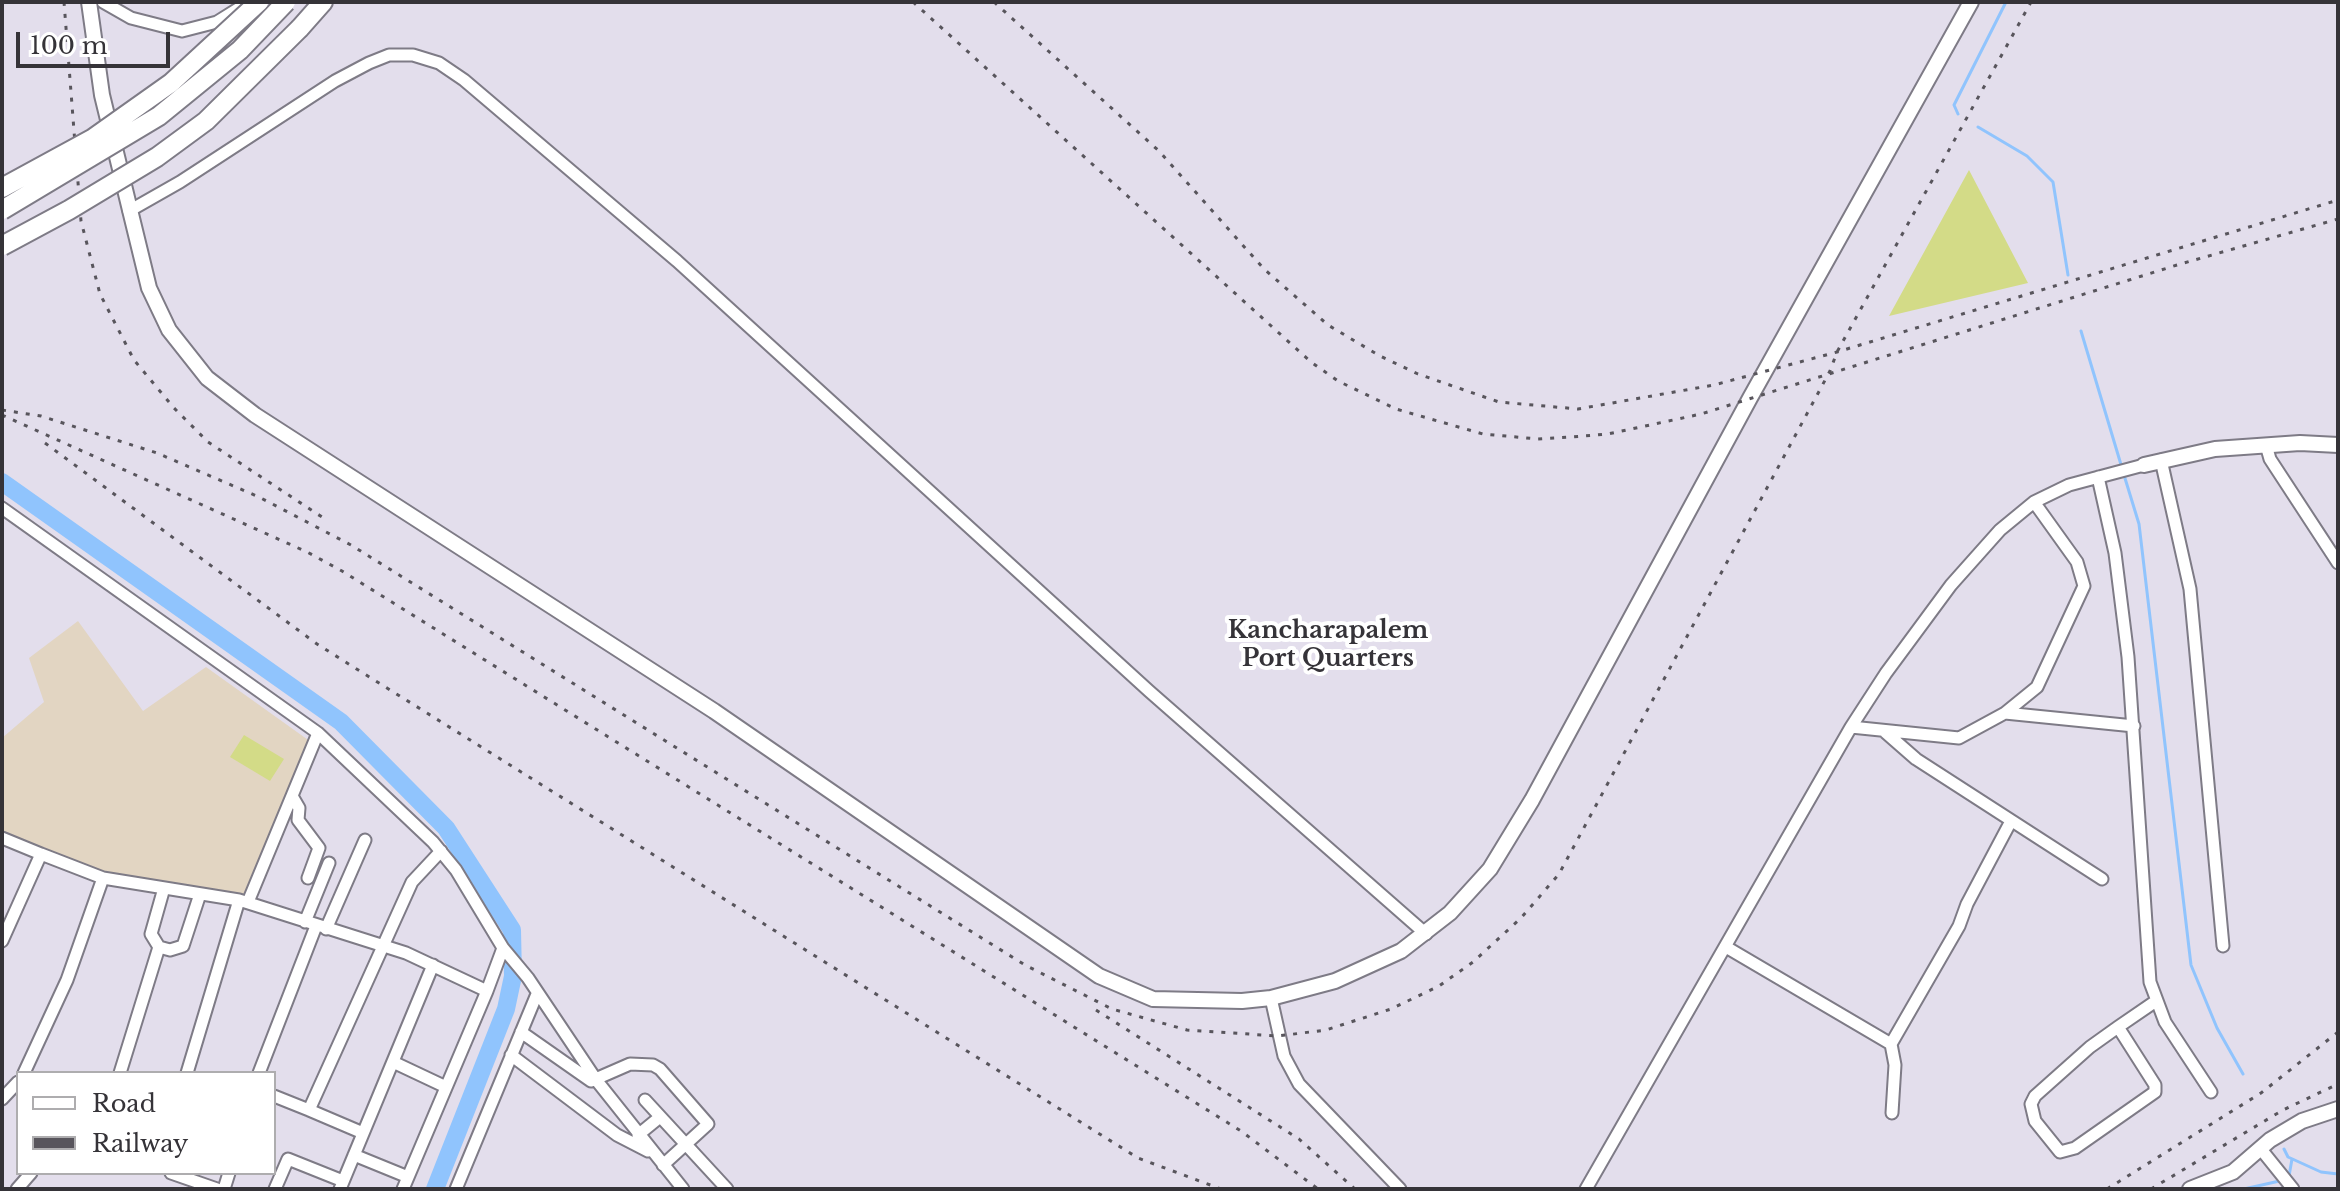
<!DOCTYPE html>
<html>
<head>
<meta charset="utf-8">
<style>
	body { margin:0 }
	#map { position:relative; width:2340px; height:1191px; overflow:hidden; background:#e3deec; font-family:"Libre Baskerville",serif }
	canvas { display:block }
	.frame { position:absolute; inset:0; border:4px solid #353338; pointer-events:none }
	.legend { position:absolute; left:16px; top:1071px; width:260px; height:104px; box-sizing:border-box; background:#fff; border:2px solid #aeadaf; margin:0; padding:10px 14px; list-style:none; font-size:24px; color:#353338 }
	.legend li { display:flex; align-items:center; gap:16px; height:40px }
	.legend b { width:40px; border:2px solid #aeadaf }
	.scale { position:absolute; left:16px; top:32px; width:154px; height:36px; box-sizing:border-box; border:4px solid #353338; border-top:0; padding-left:10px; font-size:24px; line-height:28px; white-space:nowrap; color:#353338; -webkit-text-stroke:6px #fff; paint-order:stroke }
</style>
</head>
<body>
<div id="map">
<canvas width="2340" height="1191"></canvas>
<div class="frame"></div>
<ul class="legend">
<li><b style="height:10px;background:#fff"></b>Road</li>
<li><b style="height:10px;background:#58555c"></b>Railway</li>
</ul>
<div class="scale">100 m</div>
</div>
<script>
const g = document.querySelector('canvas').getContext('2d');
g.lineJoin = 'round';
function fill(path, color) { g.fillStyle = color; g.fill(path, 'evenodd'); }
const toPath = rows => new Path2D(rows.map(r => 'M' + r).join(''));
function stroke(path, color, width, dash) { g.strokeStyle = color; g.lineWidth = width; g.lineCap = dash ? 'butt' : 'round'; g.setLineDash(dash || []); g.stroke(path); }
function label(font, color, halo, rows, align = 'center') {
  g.font = font + ' "Libre Baskerville",serif'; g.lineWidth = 8; g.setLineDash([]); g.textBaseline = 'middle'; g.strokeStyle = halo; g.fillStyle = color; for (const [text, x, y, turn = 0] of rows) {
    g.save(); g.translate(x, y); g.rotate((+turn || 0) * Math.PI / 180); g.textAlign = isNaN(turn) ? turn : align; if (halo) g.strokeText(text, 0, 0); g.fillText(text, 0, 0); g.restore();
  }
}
fill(toPath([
	[78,621,143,711,206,667,311,742,246,895,105,872,2,831,2,738,44,702,29,658]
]), '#e2d5c2');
fill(toPath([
	[1969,170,2028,283,1889,316],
	[244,735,284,759,270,781,230,757]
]), '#d3db87');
stroke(toPath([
	[1958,114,1954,105,2006,2],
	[1978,127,2027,156,2053,182,2068,275],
	[2081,331,2122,468],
	[2124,475,2139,524,2191,965,2217,1028,2243,1074],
	[2284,1149,2288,1157,2321,1172,2338,1174],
	[2289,1176,2292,1159],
	[2244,1189,2284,1180]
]), '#90c4fd', 3);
stroke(toPath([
	[2,482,341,722,446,828,512,930,513,976,506,1009,435,1189]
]), '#90c4fd', 18);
const minor = toPath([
	[103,2,131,18,182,31,217,22,249,2],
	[129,211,180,182,335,81,369,63,389,55,413,55,439,63,464,80,677,261,1149,691,1426,934],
	[2266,445,2270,459,2338,563],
	[2161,460,2190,589,2223,946],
	[2098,477,2115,553,2128,657,2150,982,2165,1022,2211,1092],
	[2,508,318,733,433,842,456,870,503,948],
	[2005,713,2134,726],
	[1851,727,1959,738,2005,713,2037,687,2084,586,2077,562,2034,502],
	[1884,731,1916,759,2102,879],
	[292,796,299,808,298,820,319,848,308,878],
	[2,838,41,854],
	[164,888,151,934,159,947,170,950,183,946,200,894],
	[248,902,318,733],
	[305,922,329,863],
	[326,929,365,840],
	[2,941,41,854,103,878],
	[1726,947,1891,1044,1895,1065,1892,1113],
	[1271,998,1284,1056,1299,1084,1400,1189],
	[2118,1027,2155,1085,2155,1092,2075,1148,2060,1152,2035,1121,2031,1104,2035,1096,2090,1047,2118,1027,2156,1001],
	[521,1032,591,1081,630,1064,653,1065,660,1069,708,1124,663,1165],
	[1891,1044,1959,926,1967,904,2011,821],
	[511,1055,617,1135,648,1151],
	[393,1062,446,1087],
	[24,1073,67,980,103,878,239,900,406,953,487,991,503,948,528,978,597,1081,683,1189],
	[120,1073,159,947],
	[187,1073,239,900],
	[259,1073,316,926],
	[274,1096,309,1110],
	[2,1099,18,1082],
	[645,1100,727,1189],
	[363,1133,309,1110,412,882,441,851],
	[638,1135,660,1117],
	[2260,1148,2293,1189],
	[354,1155,408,1177],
	[171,1173,217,1189],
	[17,1189,31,1173],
	[224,1189,229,1173],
	[275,1189,288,1159,343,1181],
	[340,1189,433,965],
	[403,1189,487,991],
	[456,1189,537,994],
	[1586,1189,1851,727,1886,673,1951,585,2000,530,2034,502,2069,485,2144,465]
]);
const tertiary = toPath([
	[89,2,102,95,149,288,169,330,207,378,255,415,714,711,1099,976,1153,999,1242,1001,1271,998,1335,981,1401,951,1450,913,1490,869,1532,800,1750,398,1971,2],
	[2144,465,2215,449,2300,443,2338,445],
	[2190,1189,2233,1172,2270,1140,2302,1121,2338,1109]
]);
const primary = toPath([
	[300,28,323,2]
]);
stroke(minor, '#7e7b86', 15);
stroke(tertiary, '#7e7b86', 18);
stroke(primary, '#7e7b86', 22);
stroke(minor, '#fff', 11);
stroke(tertiary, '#fff', 14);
stroke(primary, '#fff', 18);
stroke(toPath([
	[64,2,81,221,100,294,134,360,174,408,208,442,325,519],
	[913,2,1311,362,1338,381,1396,409,1483,434,1538,439,1571,437,1608,434,1701,414,2177,265,2338,219],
	[994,2,1159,151,1264,269,1328,325,1380,356,1418,374,1499,402,1578,409,1714,385,1837,352,2338,200],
	[2,410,41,416,157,453,259,497,351,545,1025,965,1112,1009,1187,1030,1278,1036,1326,1030,1391,1009,1439,986,1473,962,1521,918,1559,874,1830,371,1837,352,2031,2],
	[2,415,307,552,342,571,1241,1131,1318,1189],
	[45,443,317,644,363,673,1138,1158,1221,1189],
	[1096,1010,1299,1139,1355,1189],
	[2107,1189,2261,1093,2338,1032],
	[2151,1189,2283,1110,2338,1084]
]), '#58555c', 3, [4, 8]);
const primaryBridge = toPath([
	[2,188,92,139,171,83,259,2],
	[2,210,159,116,240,50,286,2],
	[2,246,69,210,157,157,206,121,300,28]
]);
stroke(primaryBridge, '#7e7b86', 22, []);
stroke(primaryBridge, '#fff', 18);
label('bold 24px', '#353338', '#fff', [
	["Kancharapalem",1328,631],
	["Port Quarters",1328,659]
]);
</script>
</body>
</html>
